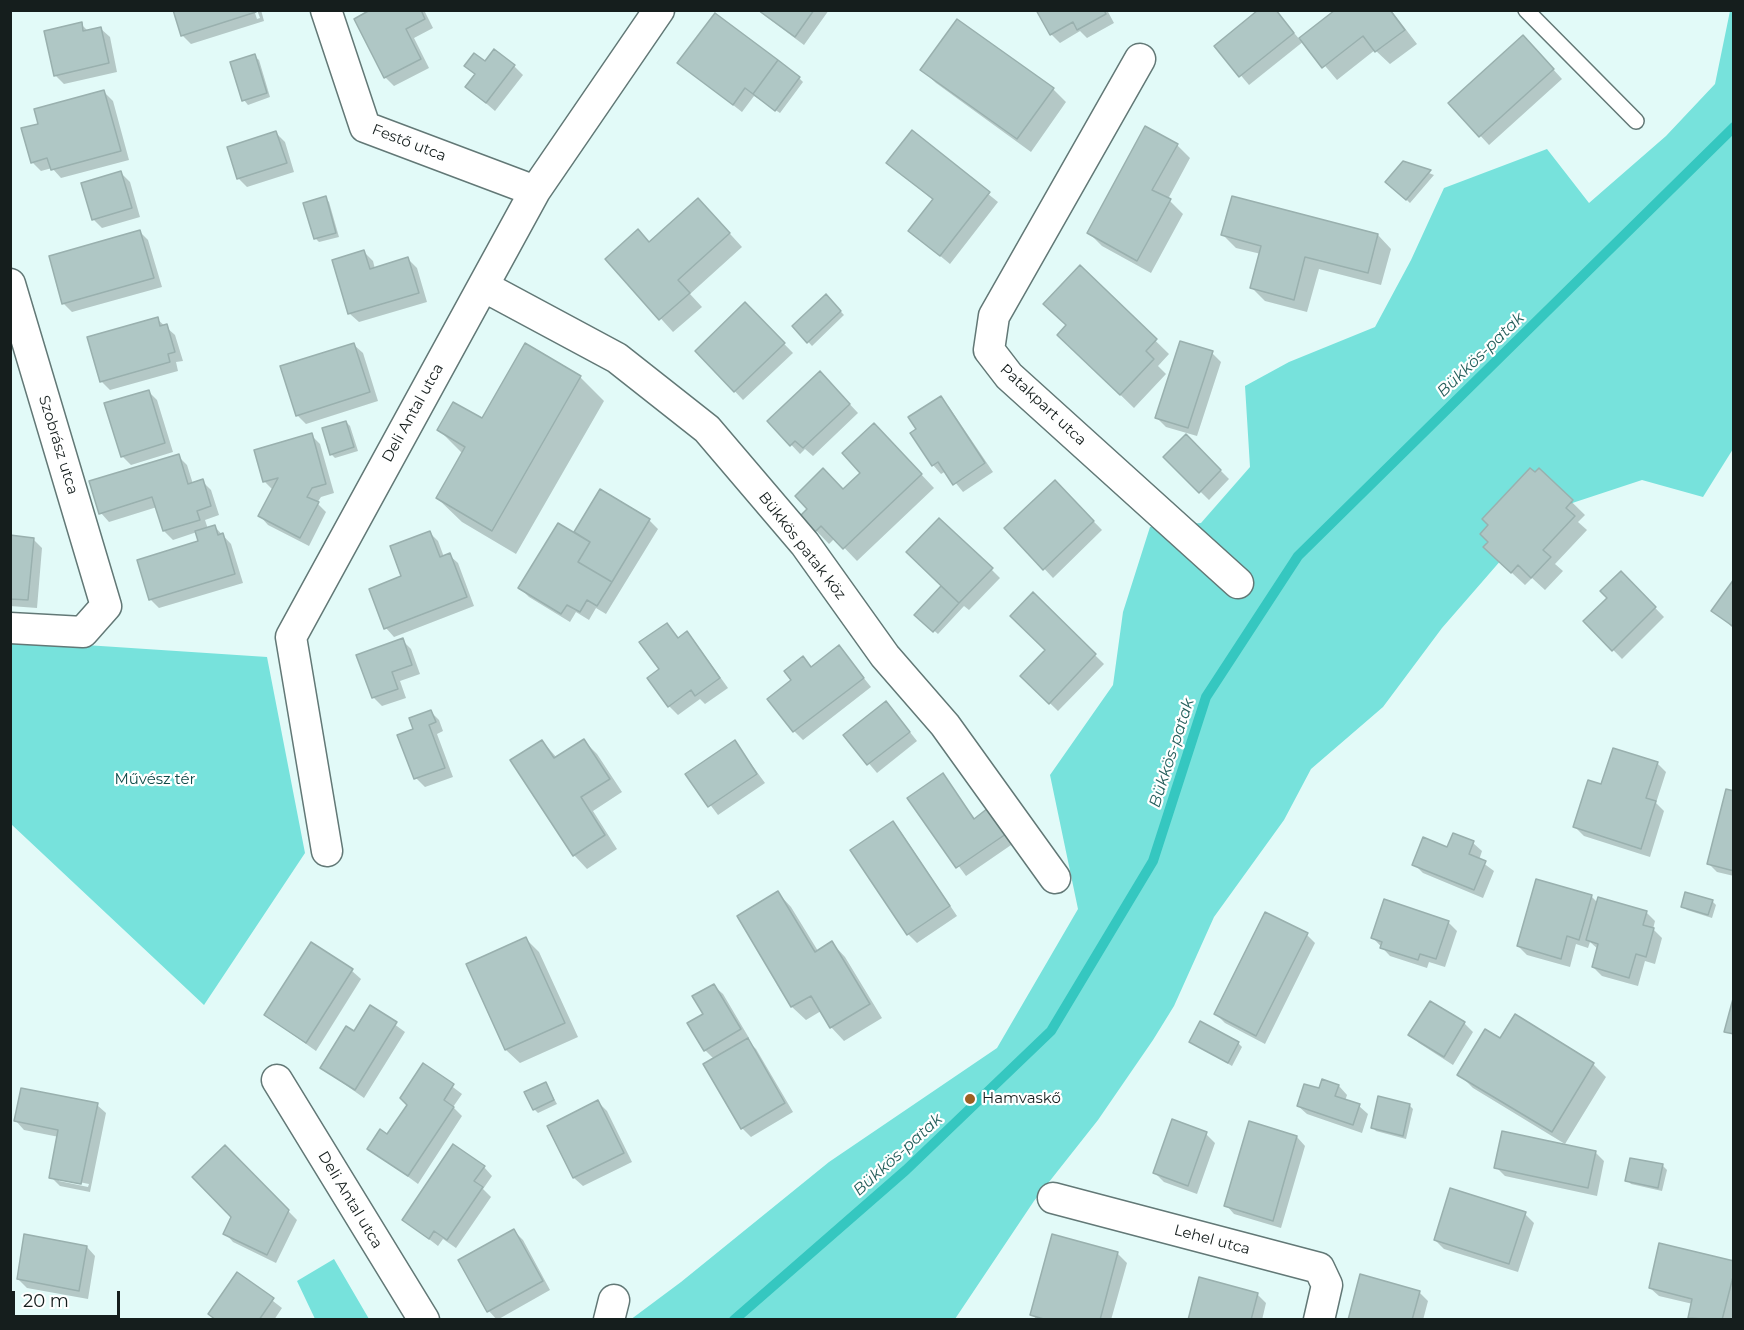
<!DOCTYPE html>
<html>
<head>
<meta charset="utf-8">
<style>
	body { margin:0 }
	#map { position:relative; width:1744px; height:1330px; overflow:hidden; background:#e2faf8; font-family:Montserrat,sans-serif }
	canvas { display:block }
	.frame { position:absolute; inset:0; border:12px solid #151e1d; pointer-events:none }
	.scale { position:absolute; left:12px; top:1291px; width:108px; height:27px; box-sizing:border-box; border:3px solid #151e1d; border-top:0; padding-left:8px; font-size:18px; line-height:21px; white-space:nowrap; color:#151e1d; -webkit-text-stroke:4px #fff; paint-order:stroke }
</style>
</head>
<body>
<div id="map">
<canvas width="1744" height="1330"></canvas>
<div class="frame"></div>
<div class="scale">20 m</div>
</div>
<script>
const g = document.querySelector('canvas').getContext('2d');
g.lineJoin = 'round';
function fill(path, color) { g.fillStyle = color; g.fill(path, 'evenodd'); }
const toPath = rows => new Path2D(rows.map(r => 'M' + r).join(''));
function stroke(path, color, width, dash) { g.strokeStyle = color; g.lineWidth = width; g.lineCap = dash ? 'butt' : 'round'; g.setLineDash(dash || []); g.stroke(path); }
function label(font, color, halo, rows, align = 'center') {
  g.font = font + ' Montserrat,sans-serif'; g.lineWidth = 4.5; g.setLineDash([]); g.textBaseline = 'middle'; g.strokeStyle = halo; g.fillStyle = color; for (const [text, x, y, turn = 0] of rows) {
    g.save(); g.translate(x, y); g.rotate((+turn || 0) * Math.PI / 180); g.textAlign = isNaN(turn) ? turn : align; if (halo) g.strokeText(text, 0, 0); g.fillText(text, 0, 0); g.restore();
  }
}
fill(toPath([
	[1730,11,1733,11,1733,449,1703,497,1642,480,1542,513,1442,628,1383,707,1311,769,1284,820,1214,917,1174,1006,1153,1040,1098,1120,1034,1201,955,1319,630,1320,681,1282,829,1162,997,1048,1078,909,1050,775,1113,685,1123,612,1150,527,1201,523,1250,467,1245,386,1289,362,1375,327,1411,260,1444,188,1547,149,1589,203,1666,136,1715,84],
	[10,640,267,657,305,853,204,1005,11,824],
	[334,1259,369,1319,315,1319,297,1281]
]), '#77e2dc');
fill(toPath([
	[254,10,257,19,260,18,257,10,261,10,264,21,191,44,182,35],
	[373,10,424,10,433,28,414,38,429,68,394,86,385,77],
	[757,10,829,10,804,45],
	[1038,10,1107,10,1114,23,1087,38,1080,31,1060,43,1051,34],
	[1275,10,1300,40,1337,10,1391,10,1417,44,1390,64,1375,50,1337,80,1304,41,1249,85,1216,46],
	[81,24,88,31,101,29,110,37,117,72,64,84,55,75],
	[1532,46,1562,79,1489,145,1450,103],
	[254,56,259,60,270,97,248,105,244,100],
	[485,63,514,66,523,75,495,111,467,87,476,75,466,66],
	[679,63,799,78,803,82,780,113,754,96,742,112],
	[922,70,1053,89,1066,102,1031,152,936,83],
	[104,92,113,101,129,160,61,178,52,168,41,171,32,162,40,125],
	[912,132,998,202,950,264,910,231,934,201,888,163],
	[276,133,285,142,294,172,247,187,238,178],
	[1177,145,1190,158,1168,199,1183,214,1151,273,1102,246,1089,233],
	[1403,163,1434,175,1410,203,1387,181],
	[121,173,130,182,140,217,102,228,93,219],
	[325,198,329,202,339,237,319,242,315,238],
	[711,213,742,247,690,294,702,307,673,332,607,259,650,244],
	[140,232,148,240,162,287,72,312,63,303],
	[1223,235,1378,235,1391,249,1381,285,1319,269,1307,312,1265,301,1252,288,1261,254,1236,248],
	[364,252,373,261,375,269,408,259,417,268,427,302,359,322,350,314,334,261],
	[1080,267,1169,354,1158,366,1166,374,1134,408,1072,348,1068,326],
	[826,296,844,315,812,346,794,326],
	[745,304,793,353,743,400,697,351],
	[157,319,175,335,183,361,176,362,178,371,110,390,101,381],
	[354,345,363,353,378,401,306,424,297,415],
	[1212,353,1221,362,1197,436,1166,427,1157,418],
	[580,377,604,401,516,554,462,522,437,498,463,454,439,430,483,420],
	[829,382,858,413,813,456,805,449,800,454,769,421],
	[148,391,157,400,173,452,131,465,122,456],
	[940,398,949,407,993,472,963,492,946,471,941,474,933,465,918,429],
	[346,422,350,426,358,451,335,458,331,454],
	[311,435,320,444,334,493,321,497,317,503,326,512,309,546,268,525,260,516,273,490,264,481],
	[1186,436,1229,479,1209,500,1165,457],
	[887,438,934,488,857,561,835,538,829,544,802,516,843,491,863,473],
	[178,456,187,465,193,484,202,481,211,490,219,515,205,520,208,529,215,527,231,544,243,583,159,608,150,599,200,542,197,532,173,540,164,531,157,507,109,522,101,513],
	[1539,470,1585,515,1578,522,1587,530,1555,564,1563,571,1545,590,1532,578,1525,585,1498,560],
	[1055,482,1102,530,1053,578,1006,528],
	[601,491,649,520,658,529,606,614,596,608,589,620,576,612,570,622,529,597,520,588,575,534],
	[429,532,438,541,444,557,449,555,458,563,474,606,394,637,386,628,403,577],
	[10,537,33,539,42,548,37,608,10,606],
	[991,569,1000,578,969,610,964,606,938,634,916,615,943,586],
	[1621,573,1664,617,1622,659,1585,621,1609,598],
	[1734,582,1734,629,1713,610],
	[1033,594,1104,664,1058,711,1022,676,1047,650],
	[666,625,679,639,687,633,695,642,728,688,705,704,700,699,678,715,669,706,661,669],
	[402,640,411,649,420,674,400,681,406,698,382,706,373,697],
	[839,647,871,687,803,740,794,731,793,681,803,658,813,668],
	[430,711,439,720,443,731,437,734,453,777,425,787,416,778,415,730],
	[894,712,917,741,877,773,845,735],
	[542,741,557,758,584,741,597,754,622,792,593,811,617,849,587,869,574,855],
	[735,742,765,783,718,815,687,774],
	[1657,763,1666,772,1656,803,1664,811,1650,857,1584,836,1575,827],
	[942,775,975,819,988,810,1014,843,966,876,909,798],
	[1734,792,1734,876,1717,872,1708,863],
	[892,823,901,832,957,916,917,943,908,934],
	[1473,843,1482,851,1479,860,1494,871,1483,898,1423,873,1414,864,1448,849],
	[778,893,791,907,818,951,832,943,845,957,882,1018,844,1041,831,1027,821,1011,806,1020,792,1007,739,917],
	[1592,897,1598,903,1646,912,1655,921,1653,929,1662,938,1655,964,1645,961,1638,986,1602,976,1593,967,1598,949,1590,942,1588,948,1576,944,1570,967,1527,955,1518,946],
	[1712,901,1716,905,1712,918,1687,910,1683,906],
	[1448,922,1457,931,1445,967,1429,962,1427,968,1390,956,1373,938],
	[1307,935,1315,943,1265,1044,1225,1023,1216,1014],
	[526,939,539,952,578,1037,520,1063,506,1050,468,965],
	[311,944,352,971,361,979,316,1051,265,1015],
	[714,986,723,994,749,1038,746,1039,756,1049,793,1112,751,1137,742,1128,714,1059,705,1050,705,1014],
	[371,1007,405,1032,364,1098,322,1068,354,1033],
	[1464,1023,1473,1032,1453,1065,1419,1043,1410,1035],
	[1501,1040,1593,1064,1606,1077,1565,1144,1473,1088,1459,1074],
	[1191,1042,1238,1043,1242,1047,1232,1066],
	[424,1065,462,1094,453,1107,462,1116,418,1184,369,1148,388,1136,409,1105],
	[546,1084,557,1104,538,1113,534,1109],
	[1339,1086,1347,1095,1345,1101,1359,1106,1368,1114,1362,1133,1307,1114,1298,1106,1320,1090],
	[598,1102,607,1111,632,1162,583,1186,574,1178,549,1126],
	[97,1105,106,1113,90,1192,60,1186,51,1177,59,1137,24,1130,16,1121],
	[59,1178,89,1184,88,1187,59,1181],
	[1409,1105,1413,1109,1406,1139,1376,1131,1372,1127],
	[1173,1121,1206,1134,1215,1143,1197,1194,1164,1182,1155,1173],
	[1297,1137,1305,1146,1281,1228,1234,1214,1226,1205],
	[225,1147,297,1220,276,1263,233,1242,225,1233,233,1217],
	[1595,1152,1604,1161,1597,1196,1505,1176,1496,1167],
	[1631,1159,1663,1166,1667,1170,1662,1191,1631,1184,1627,1180],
	[484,1167,492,1176,483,1189,491,1197,456,1248,443,1239,438,1246,404,1220],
	[1525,1214,1534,1223,1518,1272,1444,1249,1435,1240],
	[514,1231,523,1240,550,1290,497,1320,489,1311],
	[1053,1236,1118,1254,1127,1263,1111,1320,1037,1320,1032,1314],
	[87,1247,95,1256,88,1299,27,1288,18,1279],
	[1734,1263,1733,1320,1692,1320,1689,1317,1693,1304,1659,1296,1650,1288],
	[238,1274,282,1308,274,1320,216,1320],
	[1419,1292,1428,1301,1423,1320,1349,1320],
	[1257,1294,1266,1303,1262,1320,1189,1320]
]), '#0003');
stroke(toPath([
	[734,1320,906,1170,1051,1031,1153,861,1206,697,1298,556,1734,127]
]), '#35c7c0', 10);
const building = toPath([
	[173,10,256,10,256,12,181,36,173,10],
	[370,10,421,10,425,19,406,29,421,59,384,78,354,19,370,10],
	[758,10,814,10,795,37,758,10],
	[1036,10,1104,10,1106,14,1077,30,1073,22,1050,35,1036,10],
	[1258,10,1276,10,1294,33,1239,77,1214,46,1258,10],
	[1335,10,1390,10,1405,30,1375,52,1363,36,1322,68,1299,38,1335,10],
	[715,13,778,60,753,94,745,88,733,105,677,63,715,13],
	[957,19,1054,88,1017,139,920,70,957,19],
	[82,22,83,31,101,27,109,63,54,76,44,31,82,22],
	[1523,35,1554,69,1479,137,1448,103,1523,35],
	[494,49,515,65,486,103,465,87,475,74,464,66,474,53,485,61,494,49],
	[255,54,267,93,242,101,230,62,255,54],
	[778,60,800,77,775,111,753,94,778,60],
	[104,90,121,151,51,170,47,158,31,163,21,128,38,124,34,109,104,90],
	[1145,126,1178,144,1152,190,1171,199,1137,261,1087,233,1145,126],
	[912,130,990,192,940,256,908,231,933,199,886,163,912,130],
	[276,131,287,163,237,179,227,147,276,131],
	[1403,161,1431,170,1406,200,1385,182,1403,161],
	[121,171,132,208,92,220,81,183,121,171],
	[326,196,336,233,314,239,303,203,326,196],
	[1232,196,1378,234,1368,273,1305,257,1294,300,1250,288,1261,246,1221,235,1232,196],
	[698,198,730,233,678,280,690,293,659,320,605,259,638,229,649,242,698,198],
	[140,230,154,278,62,304,49,256,140,230],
	[364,250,370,269,408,257,419,293,348,314,332,260,364,250],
	[1080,265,1157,339,1146,351,1154,359,1120,395,1057,335,1066,325,1043,304,1080,265],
	[826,294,841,311,807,343,792,326,826,294],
	[745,302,785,343,734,392,695,351,745,302],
	[158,317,160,326,167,324,175,352,168,354,170,362,100,382,87,337,158,317],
	[1180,341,1213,351,1188,428,1155,418,1180,341],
	[354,343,370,392,296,416,280,366,354,343],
	[525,343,581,376,492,531,436,498,465,447,437,430,453,402,482,418,525,343],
	[820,371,850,404,803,448,795,441,790,446,767,421,820,371],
	[149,390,165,443,121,457,104,403,149,390],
	[941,396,985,463,953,485,938,462,932,466,910,433,916,429,908,417,941,396],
	[346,421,354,447,330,455,322,428,346,421],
	[874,423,922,474,843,549,821,526,815,532,800,516,807,509,795,496,823,468,843,489,860,473,842,453,874,423],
	[312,433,326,484,312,488,307,497,319,502,300,538,258,516,278,478,263,482,254,450,312,433],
	[1186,434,1221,470,1199,493,1163,457,1186,434],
	[179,454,188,484,203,479,211,506,197,511,200,520,163,531,152,497,99,514,89,481,179,454],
	[1530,468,1535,472,1539,468,1573,500,1566,508,1575,516,1543,550,1551,557,1531,578,1518,565,1511,573,1483,547,1488,542,1480,534,1488,525,1482,519,1530,468],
	[1055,480,1094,521,1043,570,1004,528,1055,480],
	[600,489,650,519,612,582,578,562,590,542,574,532,600,489],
	[939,518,993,568,959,603,906,552,939,518],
	[558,523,590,542,578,562,612,582,597,606,587,600,580,612,567,605,561,614,518,588,558,523],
	[215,525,218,535,223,533,235,574,149,600,137,560,198,541,195,531,215,525],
	[430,531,440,557,450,553,467,597,384,629,369,589,401,576,390,546,430,531],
	[10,535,34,538,28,600,10,599,10,535],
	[1621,571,1656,607,1612,651,1583,621,1607,598,1600,591,1621,571],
	[1734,579,1734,627,1711,611,1734,579],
	[941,586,959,603,933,632,914,615,941,586],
	[1033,592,1096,654,1049,704,1020,676,1045,650,1010,616,1033,592],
	[667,623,678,638,687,631,720,678,695,696,691,690,668,707,647,678,659,669,639,642,667,623],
	[403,638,412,665,392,672,398,689,372,698,356,655,403,638],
	[839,645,864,678,793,732,767,699,791,680,784,671,803,656,811,667,839,645],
	[886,701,910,732,867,765,843,735,886,701],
	[431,710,436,722,429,725,445,768,414,779,397,735,413,729,409,718,431,710],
	[584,739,610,779,581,797,605,835,573,856,510,760,542,740,554,758,584,739],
	[735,740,757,774,708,807,685,774,735,740],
	[1613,748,1658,762,1646,798,1656,801,1641,849,1573,827,1588,780,1601,784,1613,748],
	[943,773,974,819,988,808,1006,834,956,868,907,798,943,773],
	[1726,789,1734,791,1734,871,1707,864,1726,789],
	[893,821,950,906,907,935,850,850,893,821],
	[1453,833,1474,841,1469,854,1486,861,1474,890,1412,865,1423,837,1447,847,1453,833],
	[1536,879,1592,895,1579,940,1567,936,1561,959,1517,946,1536,879],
	[778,891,815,952,832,941,870,1004,830,1028,811,996,791,1007,737,916,778,891],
	[1685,892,1713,900,1708,915,1681,907,1685,892],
	[1598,897,1647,911,1643,925,1654,928,1646,957,1636,954,1629,978,1592,967,1598,944,1586,940,1598,897],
	[1384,899,1449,921,1436,959,1420,954,1418,960,1380,948,1382,942,1371,938,1384,899],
	[1265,912,1308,933,1256,1036,1214,1014,1265,912],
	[526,937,565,1023,505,1050,466,964,526,937],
	[311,942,353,969,306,1043,264,1015,311,942],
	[714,984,741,1029,704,1051,687,1023,703,1014,692,996,714,984],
	[1734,995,1734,1034,1724,1032,1734,995],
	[1430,1001,1465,1022,1444,1057,1408,1035,1430,1001],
	[370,1005,397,1022,355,1090,320,1068,346,1026,354,1031,370,1005],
	[1515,1014,1594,1063,1552,1132,1457,1075,1485,1029,1500,1038,1515,1014],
	[1200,1021,1239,1042,1228,1063,1189,1042,1200,1021],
	[748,1038,785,1103,741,1129,703,1064,748,1038],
	[423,1063,454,1084,444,1100,454,1107,408,1176,367,1149,380,1129,387,1134,407,1105,400,1098,423,1063],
	[1322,1079,1339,1085,1335,1096,1360,1104,1353,1125,1297,1106,1304,1084,1319,1088,1322,1079],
	[546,1082,554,1100,533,1110,524,1092,546,1082],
	[21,1088,98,1103,81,1184,49,1178,58,1130,14,1121,21,1088],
	[1378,1096,1410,1104,1403,1136,1371,1128,1378,1096],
	[598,1100,624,1153,573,1178,547,1126,598,1100],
	[1172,1119,1207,1132,1188,1186,1153,1173,1172,1119],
	[1249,1121,1297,1136,1273,1221,1224,1206,1249,1121],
	[1502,1131,1596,1151,1588,1188,1494,1168,1502,1131],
	[453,1144,485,1166,474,1181,483,1187,447,1240,434,1231,429,1239,402,1220,453,1144],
	[225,1145,289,1210,267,1255,223,1234,231,1217,192,1177,225,1145],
	[1630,1158,1663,1164,1658,1188,1625,1181,1630,1158],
	[1450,1188,1526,1212,1509,1264,1434,1240,1450,1188],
	[514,1229,543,1281,487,1312,458,1260,514,1229],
	[24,1234,87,1246,79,1291,17,1279,24,1234],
	[1052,1234,1118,1252,1100,1320,1047,1320,1030,1315,1052,1234],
	[1659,1243,1734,1261,1734,1273,1722,1320,1688,1318,1692,1299,1649,1288,1659,1243],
	[237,1272,274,1298,259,1320,216,1320,208,1314,237,1272],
	[1360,1274,1420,1291,1412,1320,1348,1320,1360,1274],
	[1199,1277,1258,1293,1251,1320,1188,1320,1199,1277]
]);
fill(building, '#afc7c5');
stroke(building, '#99b0ae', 1.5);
const service = toPath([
	[1526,10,1636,121]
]);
const minor = toPath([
	[326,10,365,127,535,191],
	[1140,59,994,316,989,350,1009,376,1238,583],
	[10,284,106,606,83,632,10,628],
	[483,286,617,358,707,429,805,544,885,656,945,725,1055,878],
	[327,851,291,637,535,191,659,10],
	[277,1080,424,1320],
	[1053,1198,1319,1268,1327,1285,1319,1320],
	[609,1320,614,1300]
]);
stroke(service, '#627876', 18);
stroke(minor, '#627876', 33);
stroke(service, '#fff', 15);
stroke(minor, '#fff', 30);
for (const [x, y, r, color] of [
	[970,1099,6,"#9c6022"]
]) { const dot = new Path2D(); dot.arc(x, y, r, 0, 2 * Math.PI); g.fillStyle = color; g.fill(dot); stroke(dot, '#fff', 2); }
label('15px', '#151e1d', '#fff', [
	["Festő utca",409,143,21],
	["Patakpart utca",1043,405,43],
	["Deli Antal utca",413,413,-61],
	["Szobrász utca",58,445,73],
	["Bükkös patak köz",802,546,52],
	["Deli Antal utca",350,1200,59],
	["Lehel utca",1212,1240,15]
]);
label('15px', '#0e4b49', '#fff', [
	["Művész tér",155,780]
]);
label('15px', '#151e1d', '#fff', [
	["Hamvaskő",982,1099]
], 'left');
label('italic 16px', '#27605d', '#fff', [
	["Bükkös-patak",1481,355,-44],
	["Bükkös-patak",1172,753,-72],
	["Bükkös-patak",898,1155,-42]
]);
</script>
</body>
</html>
